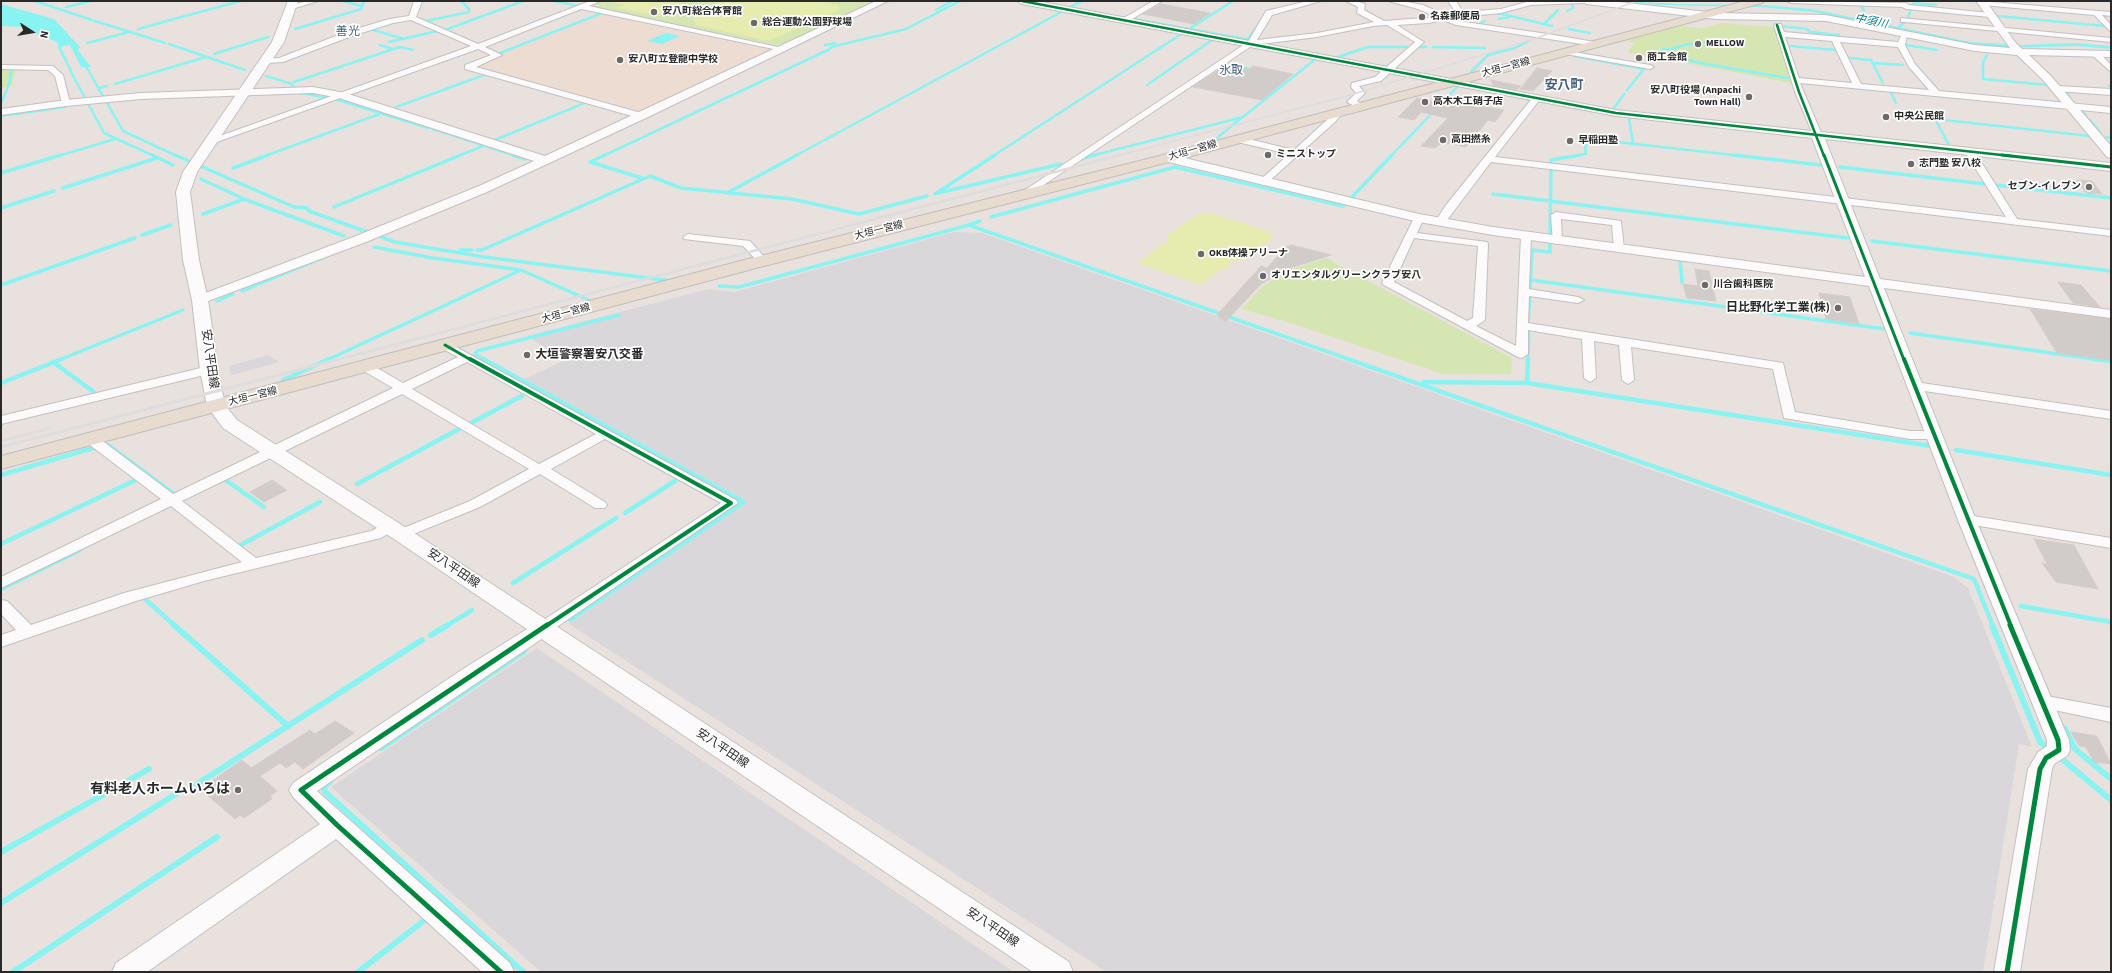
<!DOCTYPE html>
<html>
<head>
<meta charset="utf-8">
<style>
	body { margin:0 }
	#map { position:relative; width:2112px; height:973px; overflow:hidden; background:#e9e1de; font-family:"Source Sans 3",sans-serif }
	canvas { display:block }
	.frame { position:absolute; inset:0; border:2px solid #292929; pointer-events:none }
	.north { position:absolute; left:12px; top:12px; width:40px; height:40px; -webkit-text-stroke:3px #fff; paint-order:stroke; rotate:102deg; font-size:11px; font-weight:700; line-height:16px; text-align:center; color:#292929 }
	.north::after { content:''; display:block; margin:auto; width:14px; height:18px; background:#292929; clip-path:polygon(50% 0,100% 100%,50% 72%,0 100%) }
</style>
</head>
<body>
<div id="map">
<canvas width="2112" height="973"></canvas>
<div class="frame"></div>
<div class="north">N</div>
</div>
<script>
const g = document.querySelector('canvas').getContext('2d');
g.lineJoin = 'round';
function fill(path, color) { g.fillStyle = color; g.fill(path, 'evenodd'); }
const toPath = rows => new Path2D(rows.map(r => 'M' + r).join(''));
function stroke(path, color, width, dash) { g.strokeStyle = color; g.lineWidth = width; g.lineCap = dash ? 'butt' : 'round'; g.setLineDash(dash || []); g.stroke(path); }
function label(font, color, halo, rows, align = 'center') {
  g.font = font + ' "Source Sans 3","Noto Sans JP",sans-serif'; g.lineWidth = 3.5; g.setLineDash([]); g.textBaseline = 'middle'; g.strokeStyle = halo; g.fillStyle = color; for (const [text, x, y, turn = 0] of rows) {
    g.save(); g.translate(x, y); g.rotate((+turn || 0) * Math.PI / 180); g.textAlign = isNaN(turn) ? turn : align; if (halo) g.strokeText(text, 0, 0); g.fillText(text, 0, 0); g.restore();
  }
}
fill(toPath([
	[954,232,982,233,1954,577,1968,588,2032,747,2019,744,1983,972,1107,972,569,624,747,501,524,379,565,360,527,336,709,289,734,292],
	[268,355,280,362,231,375,229,366],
	[537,648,1014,972,541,972,331,787]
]), '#dad7db');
fill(toPath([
	[604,13,632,19,629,21,770,50,770,52,642,111,476,67,477,65,500,54]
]), '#eddcd1');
fill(toPath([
	[600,1,876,1,781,46,585,7],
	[1722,23,1774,27,1793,78,1791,83,1627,52,1635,43,1626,41,1680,26,1704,28],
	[16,68,12,86,1,88,1,69],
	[1326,258,1512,358,1511,374,1442,374,1297,325,1242,309,1263,286,1289,270]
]), '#d6e6b3');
fill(toPath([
	[617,1,667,1,688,5,659,16,617,8,624,5,613,3],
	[722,1,820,1,838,5,840,10,768,41,696,25,694,19,696,12],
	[1210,213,1270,232,1273,238,1242,261,1229,262,1228,264,1232,265,1227,269,1223,268,1201,285,1137,263,1159,247,1157,246,1162,243,1166,244,1169,242,1166,236,1199,214]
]), '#e6ebb0');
fill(toPath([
	[1621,1,1681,4,1764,5,1812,9,1970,42,2022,45,2075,43,2111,46,2111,49,2078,46,2000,48,1963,43,1814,12,1758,7,1660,5],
	[1,4,54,19,80,47,78,50,91,67,81,67,70,45,59,47,57,42,21,27,1,26],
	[666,33,680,36,662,44,647,41]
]), '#89f3f2');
stroke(toPath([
	[35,1,92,20],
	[343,1,362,6],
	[554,1,579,6],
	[1866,5,1861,5,1869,22],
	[1912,6,1914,3,1936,5],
	[66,7,91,1],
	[1070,7,1082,1],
	[936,10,952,1],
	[1567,11,1573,8,1572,4],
	[1498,13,1552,26],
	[1998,16,2104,26],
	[1134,19,1245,39,1248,39,1261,21],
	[1499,19,1509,17],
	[1908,19,1911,8],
	[95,21,165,43],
	[426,21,469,12,469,9,461,1],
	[1544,24,1558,10],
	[1477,25,1485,21],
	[1781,26,1807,29,1810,32,1839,35],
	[138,29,240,1],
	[295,29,361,9,364,1],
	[370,29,401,38],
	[1189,29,1233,1],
	[1569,29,1590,33],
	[1897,29,1906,21],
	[445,30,523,1],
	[389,42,437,31],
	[63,43,59,47,71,71],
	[87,43,130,32],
	[169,44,245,70],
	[380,45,393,49],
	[825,45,835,43],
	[1710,45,1688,44,1672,49,1663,49,1662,51,1666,54,1700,63,1788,78],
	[1906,45,1937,50],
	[1789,46,1838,50],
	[831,47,906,29,960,1],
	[1418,47,1426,47],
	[1433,47,1485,48],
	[500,53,602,13],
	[214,54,268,37],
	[1987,55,1983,62,1983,79,2048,85,2051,89],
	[1574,56,1644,69,1627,90],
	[1338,57,1368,47,1407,47],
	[1849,58,1871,60,1883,83],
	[84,63,123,131,177,156],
	[1872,63,1903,65],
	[1225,64,1255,70],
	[71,72,104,133,154,156],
	[1471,72,1488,55,1515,48,1529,41],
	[266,76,292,84,293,86],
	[294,82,400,47,413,50],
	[115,84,206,57],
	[1147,85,1215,38],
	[2111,85,2109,86,2111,87],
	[8,87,12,69],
	[99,88,107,86],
	[1890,91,1896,103],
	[2065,91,2069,96],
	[294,92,330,98],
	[335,99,428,128],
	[1,103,7,89],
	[396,107,487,74],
	[1614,108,1624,94],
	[2083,112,2086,116],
	[1,116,65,107],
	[1629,118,1633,144],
	[2090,120,2100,132],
	[433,129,516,156],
	[2106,137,2111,138],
	[1216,139,1241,118],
	[495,140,587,102],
	[1949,145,1935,119,2090,136],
	[58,156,115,139],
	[265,156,382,113],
	[458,156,483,146],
	[603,156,830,49],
	[795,156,1065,10],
	[993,156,1183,33],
	[1091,156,1243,117,1318,57],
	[1391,156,1457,87],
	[1574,156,1586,154,1585,147,1590,139,1742,156]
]), '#89f3f2', 2.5);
stroke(toPath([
	[152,155,173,165],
	[175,155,294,207,307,208,309,211,395,242,484,257,672,281],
	[513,155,525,159],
	[605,155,590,162,642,178],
	[1733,155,1821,165],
	[1080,159,1095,155],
	[1550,164,1551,160,1580,155],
	[1840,167,1985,184],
	[233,168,268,155],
	[1,173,61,155],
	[201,179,244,199,344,236],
	[1995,185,2111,198],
	[63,188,157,158],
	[727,193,797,155],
	[938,193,1061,164],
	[935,194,995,155],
	[1493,194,1848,238],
	[1351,198,1392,155],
	[334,207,461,155],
	[1,208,54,191],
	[203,214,244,199],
	[991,217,1175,167,1343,206,1346,203],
	[969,225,980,221],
	[142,235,171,225],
	[1550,235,1551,168],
	[1872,241,2111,271],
	[374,247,433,258,521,270,591,301],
	[460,250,472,250],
	[477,250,482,250,650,176,681,188,792,199,859,214,927,196],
	[1680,260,1682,282],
	[1531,280,1885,329],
	[1,285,135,238],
	[719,286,739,287,969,225,1351,360],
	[1530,289,1532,250,1550,252,1550,243],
	[242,291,322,258],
	[217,301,233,294],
	[1528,324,1530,296],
	[1910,333,2101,360],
	[59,360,183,310],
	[327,360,521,270],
	[485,360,475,354,477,351,619,315],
	[1528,360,1529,329]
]), '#89f3f2', 3.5);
stroke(toPath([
	[483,359,744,502,570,620],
	[1348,359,1974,579,1993,626],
	[2094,359,2111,361],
	[53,362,94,392],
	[283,380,329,359],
	[1424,382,1527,383,1931,446],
	[1,383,62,359],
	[1527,383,1528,359],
	[469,424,522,396],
	[108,445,174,494],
	[1956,450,2111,475],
	[1,475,93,448],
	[221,481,224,479,264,507],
	[357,484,459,429],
	[625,513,675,481],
	[1,544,136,480],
	[239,546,320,502],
	[513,583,616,518],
	[1,589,80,550],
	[144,598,175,626],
	[2021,606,2111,622],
	[446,626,472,610]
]), '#89f3f2', 4.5);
stroke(toPath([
	[174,625,288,726],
	[1992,625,2040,742,2050,749],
	[431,635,448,625],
	[2065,729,2075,749,2111,779],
	[381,748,524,651],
	[2057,755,2111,800],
	[330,782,325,785,324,791,523,972],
	[191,788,422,640],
	[1,852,149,769],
	[1,903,176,794],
	[13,972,217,837],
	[358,972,426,919]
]), '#89f3f2', 6);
const building = toPath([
	[1161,4,1210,13,1194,24,1143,14,1161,4],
	[1226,65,1249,70,1253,66,1293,74,1262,100,1193,87,1226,65],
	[1537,68,1552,71,1533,91,1520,89,1537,68],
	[1491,80,1521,86,1516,90,1493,85,1491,80],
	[1417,98,1446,104,1450,100,1504,110,1495,122,1488,120,1466,147,1442,142,1435,148,1421,146,1448,118,1421,112,1414,120,1398,117,1417,98],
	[2077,180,2092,181,2102,194,2086,193,2077,180],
	[1291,245,1331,255,1287,269,1261,284,1225,322,1217,315,1261,266,1267,268,1286,247,1291,245],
	[1695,269,1709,271,1716,301,1687,298,1683,284,1698,286,1695,269],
	[2058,282,2081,285,2100,307,2073,303,2058,282],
	[1819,293,1850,297,1859,324,1826,319,1819,293],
	[2030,309,2111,319,2111,360,2057,353,2030,309],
	[272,480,287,490,264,502,250,492,272,480],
	[2034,539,2074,545,2098,589,2056,582,2042,563,2047,564,2034,539],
	[335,721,354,733,303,769,295,762,286,768,280,763,260,776,277,791,270,796,272,799,244,818,240,815,235,819,200,789,242,760,251,768,310,730,315,734,335,721],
	[2071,732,2097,736,2111,764,2094,762,2086,747,2079,746,2071,732]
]);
fill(building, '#d1cbc9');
stroke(building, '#d4cdca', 1);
const minor = toPath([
	[306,1,318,1,292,9,288,7,306,1],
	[414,1,422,1,416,17,478,44,590,1,600,1,589,6,787,49,783,51,581,9,485,47,502,55,476,67,645,114,645,118,639,118,465,69,465,65,491,55,478,49,214,143,211,144,206,141,471,46,411,20,393,23,352,36,283,62,266,63,262,61,266,59,279,58,346,32,389,19,409,16,414,1],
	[1153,1,1162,1,1129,21,1122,19,1153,1],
	[1308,1,1321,1,1272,15,1257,40,1317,33,1374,22,1357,13,1358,7,1346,1,1356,1,1365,4,1364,10,1384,21,1436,17,1418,9,1388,1,1402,1,1423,5,1445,15,1456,13,1448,1,1456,1,1463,12,1501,9,1530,1,1588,1,1584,3,1531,5,1501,13,1451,18,1458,21,1548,34,1595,42,1599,44,1595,46,1456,25,1443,20,1428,23,1397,25,1424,42,1381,81,1359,86,1365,93,1357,101,1364,106,1360,109,1347,102,1356,93,1351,87,1352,83,1375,77,1415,42,1387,25,1373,26,1317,37,1253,45,1027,196,1024,197,1019,194,1248,42,1266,11,1308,1],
	[1787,1,1906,3,1909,5,1990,13,1994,15,1990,17,1906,9,1902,7,1791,3,1787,1],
	[1979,1,2111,12,2111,16,2102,15,2111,25,2111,32,2094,15,1982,5,1978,3,1979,1],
	[1901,18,2111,38,2111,42,1904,22,1901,22,1901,18],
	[1775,24,1781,24,1784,32,1898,42,1901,36,1907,36,1905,45,1915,64,1939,91,2111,107,2111,113,1800,83,1822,135,1820,137,1814,137,1795,92,1774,26,1775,24],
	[1785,37,1832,41,1852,83,1799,78,1785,37],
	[1840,42,1898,47,1909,67,1929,90,1861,84,1840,42],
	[1562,50,1650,65,1654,67,1650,69,1565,54,1561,52,1562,50],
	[2092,51,2098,51,2111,65,2111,72,2092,55,2092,51],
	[1,65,53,66,63,75,70,103,66,106,62,103,55,76,48,70,1,69,1,65],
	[2058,86,2111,89,2111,95,2055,91,2054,89,2058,86],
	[1537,95,1541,98,1495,157,2006,217,1965,152,1970,149,1975,152,2017,219,2111,230,2111,236,1491,162,1444,224,1436,224,1435,222,1446,205,1534,96,1537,95],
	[1339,109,1343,112,1336,121,1266,184,1263,185,1258,182,1289,154,1233,141,1231,139,1236,136,1294,150,1339,109],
	[1556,212,1621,221,1624,249,1619,252,1614,249,1612,225,1561,219,1562,241,1557,244,1553,243,1551,215,1556,212],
	[1419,215,1424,218,1417,233,1487,242,1488,244,1485,320,1476,326,1516,346,1521,236,1526,233,1531,236,1529,289,1578,297,1584,300,1578,303,1529,296,1528,323,1783,363,1795,412,1910,431,1934,431,1941,435,1934,439,1910,439,1784,418,1773,369,1631,347,1634,380,1628,384,1622,380,1619,345,1594,341,1596,378,1590,382,1584,378,1582,339,1528,330,1528,354,1522,358,1518,357,1384,285,1382,283,1414,218,1419,215],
	[1414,238,1478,246,1473,318,1467,321,1394,282,1414,238],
	[688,234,750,241,768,261,767,263,759,263,743,246,684,239,683,237,688,234],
	[445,341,736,500,738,503,548,633,542,635,536,633,534,629,536,625,721,503,605,439,551,469,605,502,607,505,605,508,595,508,540,474,480,507,406,537,396,537,394,534,396,531,470,501,529,469,402,394,182,501,256,558,371,531,389,522,394,524,396,527,394,530,381,538,204,581,136,601,1,647,1,635,16,630,1,614,1,600,7,601,31,625,124,593,242,562,171,506,1,588,1,577,161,499,86,442,84,439,86,436,96,436,173,494,393,388,362,370,360,367,362,364,370,364,403,383,458,357,441,348,439,345,445,341],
	[467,362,596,434,539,464,412,389,467,362],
	[209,366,215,370,213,373,1,424,1,416,209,366],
	[1915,382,2111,411,2111,419,1911,389,1909,386,1915,382],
	[1967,515,2111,538,2111,548,1962,523,1960,520,1962,517,1967,515],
	[2041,695,2111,708,2111,722,2035,706,2032,701,2035,696,2041,695]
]);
const tertiary = toPath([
	[876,1,888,1,646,118,487,192,366,242,200,304,195,303,193,300,195,297,356,236,479,186,534,161,339,98,313,93,141,99,66,106,1,115,1,109,66,100,141,93,313,87,345,93,545,156,876,1],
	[1017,1,1037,1,1616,110,2111,163,2111,171,1825,139,1880,279,2111,310,2111,318,1884,288,1976,520,2069,740,2070,750,2067,756,2054,764,2052,769,2020,972,1994,972,2028,769,2038,752,2047,746,2047,740,1958,520,1869,286,1493,235,1419,222,1164,161,1162,158,1168,154,1419,214,1493,227,1865,277,1812,138,1616,116,1022,4,1017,1],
	[1581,1,1610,1,1716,13,1826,15,1975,45,2010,48,1976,1,1986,1,2015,42,2022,49,2111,51,2111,57,2029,55,2051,76,2111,146,2111,158,2107,157,2043,80,2017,55,1975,51,1826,21,1716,19,1586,4,1581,1],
	[542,622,549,624,552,629,549,634,317,791,510,963,514,972,482,972,336,839,147,972,112,972,116,963,320,824,293,797,289,790,293,783,463,669,535,624,542,622]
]);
const secondary = toPath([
	[288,1,298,1,284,42,197,172,190,192,199,260,208,300,218,370,225,405,237,420,408,529,1069,962,1073,972,1033,972,394,539,223,428,207,406,200,370,192,300,183,260,176,192,183,172,272,42,288,1]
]);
const primary = toPath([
	[1745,1,1764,1,1762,3,1173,161,760,267,1,469,1,456,748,259,1163,155,1745,1]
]);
stroke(minor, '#c2c0c0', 2);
stroke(tertiary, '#c2c0c0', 2);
stroke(secondary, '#c2c0c0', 2);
stroke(primary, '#c0bebc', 2);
fill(minor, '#fcfafa');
fill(tertiary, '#fcfafa');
fill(secondary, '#fcfafa');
fill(primary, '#e8dcd1');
stroke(toPath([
	[1116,156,1347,96,1531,40,1637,1]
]), '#ddddde', 1.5);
stroke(toPath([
	[336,360,1120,155]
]), '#ddddde', 2.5);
stroke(toPath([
	[1,441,51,428],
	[1,447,340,359]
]), '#ddddde', 3);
stroke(toPath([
	[1022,1,1616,113,2011,156],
	[1777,25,1799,92,1824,156]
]), '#00873e', 2.5);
stroke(toPath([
	[1824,155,1904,360],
	[2002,155,2111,167],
	[445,345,471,360]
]), '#00873e', 3);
stroke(toPath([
	[470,359,731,503,546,626],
	[1904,359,2011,626]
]), '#00873e', 4);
stroke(toPath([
	[501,972,337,825,301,790,547,625],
	[2007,972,2040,769,2046,758,2059,750,2058,740,2010,625]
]), '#00873e', 5);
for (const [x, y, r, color] of [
	[654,12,4,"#6c6968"],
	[1422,17,4,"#6c6968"],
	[754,23,4,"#6c6968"],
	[1698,44,4,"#6c6968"],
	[1639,58,4,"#6c6968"],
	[620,60,4,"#6c6968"],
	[1749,97,4,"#6c6968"],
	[1425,102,4,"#6c6968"],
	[1886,117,4,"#6c6968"],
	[1443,140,4,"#6c6968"],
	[1570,141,4,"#6c6968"],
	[1268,155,4,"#6c6968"],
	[1911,164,4,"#6c6968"],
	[2089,187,4,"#6c6968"],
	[1201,254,4,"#6c6968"],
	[1263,276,4,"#6c6968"],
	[1705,285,4,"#6c6968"],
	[1838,308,4,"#6c6968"],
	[527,355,4,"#6c6968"],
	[238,790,4,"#6c6968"]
]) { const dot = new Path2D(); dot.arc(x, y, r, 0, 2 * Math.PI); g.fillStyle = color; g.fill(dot); stroke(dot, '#fff', 1.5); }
label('bold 10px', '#292929', '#fff', [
	["安八町総合体育館",662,12],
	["名森郵便局",1430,17],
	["総合運動公園野球場",762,23],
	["MELLOW",1706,44],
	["商工会館",1647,58],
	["安八町立登龍中学校",628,60],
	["安八町役場 (Anpachi",1741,91,"right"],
	["Town Hall)",1741,103,"right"],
	["高木木工硝子店",1433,102],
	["中央公民館",1894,117],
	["高田撚糸",1451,140],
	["早稲田塾",1578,141],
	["ミニストップ",1276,155],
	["志門塾 安八校",1919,164],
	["セブン-イレブン",2081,187,"right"],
	["OKB体操アリーナ",1209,254],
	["オリエンタルグリーンクラブ安八",1271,276],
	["川合歯科医院",1713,285]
], 'left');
label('10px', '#292929', '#fff', [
	["大垣一宮線",1506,68,-15],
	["大垣一宮線",1193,151,-16],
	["大垣一宮線",879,231,-14],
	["大垣一宮線",566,314,-15],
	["大垣一宮線",253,397,-14]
]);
label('italic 11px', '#037f89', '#fff', [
	["中須川",1871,22,12]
]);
label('12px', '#455f7f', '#fff', [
	["善光",348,32],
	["氷取",1231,71]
]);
label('bold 12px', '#292929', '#fff', [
	["日比野化学工業(株)",1830,308],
	["大垣警察署安八交番",535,355,"left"]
], 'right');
label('12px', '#292929', '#fff', [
	["安八平田線",209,359,82],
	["安八平田線",453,569,34],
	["安八平田線",722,749,34],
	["安八平田線",992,928,34]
]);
label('bold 13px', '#455f7f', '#fff', [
	["安八町",1564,86]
]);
label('bold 14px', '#292929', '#fff', [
	["有料老人ホームいろは",230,790]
], 'right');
</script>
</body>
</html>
